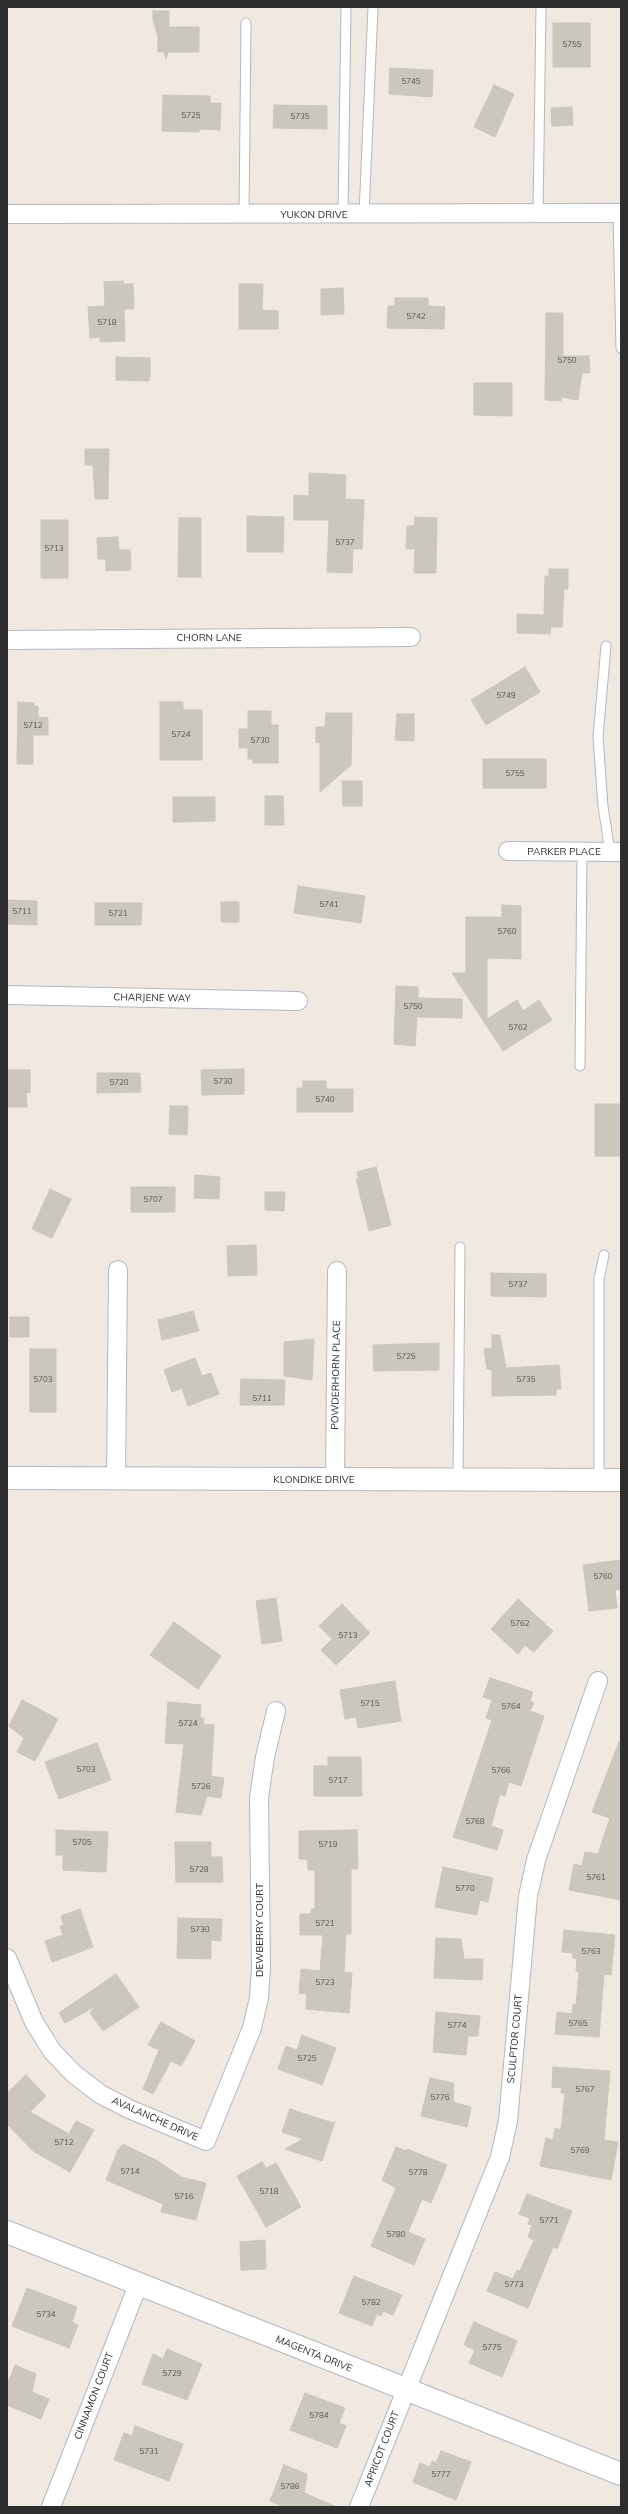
<!DOCTYPE html>
<html>
<head>
<meta charset="utf-8">
<style>
	body { margin:0 }
	#map { position:relative; width:628px; height:2514px; overflow:hidden; background:#efe9e1; font-family:Mulish,sans-serif }
	canvas { display:block }
	.frame { position:absolute; inset:0; border:8px solid #2e2e2e; pointer-events:none }
</style>
</head>
<body>
<div id="map">
<canvas width="628" height="2514"></canvas>
<div class="frame"></div>
</div>
<script>
const g = document.querySelector('canvas').getContext('2d');
g.lineJoin = 'round';
function fill(path, color) { g.fillStyle = color; g.fill(path, 'evenodd'); }
const toPath = rows => new Path2D(rows.map(r => 'M' + r).join(''));
function stroke(path, color, width, dash) { g.strokeStyle = color; g.lineWidth = width; g.lineCap = dash ? 'butt' : 'round'; g.setLineDash(dash || []); g.stroke(path); }
function label(font, color, halo, rows, align = 'center') {
  g.font = font + ' Mulish,sans-serif'; g.lineWidth = 4; g.setLineDash([]); g.textBaseline = 'middle'; g.strokeStyle = halo; g.fillStyle = color; for (const [text, x, y, turn = 0] of rows) {
    g.save(); g.translate(x, y); g.rotate((+turn || 0) * Math.PI / 180); g.textAlign = isNaN(turn) ? turn : align; if (halo) g.strokeText(text, 0, 0); g.fillText(text, 0, 0); g.restore();
  }
}
const building = toPath([
	[153,11,169,11,169,27,199,27,199,52,168,52,166,59,164,52,158,52,158,36,153,20,153,11],
	[553,23,590,23,590,67,553,67,553,23],
	[390,68,433,70,432,97,389,94,390,68],
	[494,85,514,94,495,137,474,127,494,85],
	[163,95,210,96,210,103,221,103,220,130,199,129,199,132,162,131,163,95],
	[274,105,327,106,327,129,273,128,274,105],
	[572,107,573,125,552,126,551,108,572,107],
	[123,281,123,284,133,284,134,309,124,309,125,341,100,342,100,337,90,338,88,307,105,306,104,282,123,281],
	[239,284,263,284,262,310,278,311,278,329,239,329,239,284],
	[343,288,344,314,321,315,321,289,343,288],
	[395,298,428,298,428,306,445,307,444,329,387,328,388,306,395,306,395,298],
	[546,313,563,313,563,356,589,356,590,373,582,373,578,400,561,397,561,401,545,400,546,313],
	[116,357,150,358,150,378,148,381,116,380,116,357],
	[474,383,512,383,512,416,474,415,474,383],
	[85,449,109,449,108,499,95,499,93,465,85,465,85,449],
	[309,473,346,475,345,499,364,500,362,549,353,549,352,573,327,572,329,520,294,520,294,495,309,496,309,473],
	[247,516,284,517,283,552,247,552,247,516],
	[415,517,437,518,436,573,414,573,415,549,406,549,407,526,414,526,415,517],
	[179,518,201,518,201,577,178,577,179,518],
	[41,520,68,520,68,578,41,578,41,520],
	[118,537,119,550,130,550,131,570,106,571,106,559,98,559,97,538,118,537],
	[549,569,568,569,568,589,564,589,562,627,551,627,550,634,517,633,517,614,544,615,545,576,549,576,549,569],
	[525,667,540,692,486,725,471,700,525,667],
	[18,702,34,703,34,706,38,706,38,717,48,718,48,735,33,735,33,764,17,764,18,702],
	[160,702,183,702,183,710,202,710,202,760,160,760,160,702],
	[248,711,271,711,271,725,278,725,278,763,253,763,253,759,248,759,248,748,239,748,239,729,248,729,248,711],
	[326,713,352,713,351,765,320,792,320,743,316,742,316,727,325,727,326,713],
	[397,714,414,714,414,741,395,740,397,714],
	[483,759,546,759,546,788,483,788,483,759],
	[342,781,362,781,362,806,343,806,342,781],
	[265,796,283,796,284,825,265,825,265,796],
	[173,797,215,797,215,821,173,822,173,797],
	[298,886,365,896,361,923,294,913,298,886],
	[7,900,37,901,37,925,7,924,7,900],
	[221,902,239,902,239,922,221,922,221,902],
	[95,903,142,903,141,925,95,925,95,903],
	[502,905,521,906,521,959,487,958,487,1019,517,1000,523,1011,539,1000,552,1020,503,1051,452,973,466,973,466,917,502,917,502,905],
	[396,986,418,987,418,998,462,999,462,1018,417,1017,415,1046,394,1044,396,986],
	[244,1069,244,1094,202,1095,201,1070,244,1069],
	[7,1070,30,1070,30,1092,26,1093,27,1107,7,1107,7,1070],
	[97,1073,140,1073,141,1092,97,1093,97,1073],
	[303,1081,326,1081,326,1089,353,1089,353,1112,297,1112,297,1088,303,1088,303,1081],
	[595,1104,621,1104,621,1156,595,1156,595,1104],
	[170,1106,188,1106,187,1135,169,1134,170,1106],
	[376,1167,391,1225,369,1231,356,1179,359,1179,357,1172,376,1167],
	[195,1175,220,1177,219,1199,194,1198,195,1175],
	[131,1187,175,1187,175,1212,131,1212,131,1187],
	[50,1189,71,1199,52,1238,32,1229,50,1189],
	[265,1192,285,1192,284,1211,265,1210,265,1192],
	[256,1245,257,1275,228,1276,227,1246,256,1245],
	[491,1273,546,1274,546,1297,491,1296,491,1273],
	[193,1311,199,1331,162,1340,158,1320,193,1311],
	[10,1317,29,1317,29,1337,10,1337,10,1317],
	[492,1335,500,1335,506,1368,559,1365,561,1389,556,1389,556,1395,492,1396,492,1370,487,1369,484,1349,492,1348,492,1335],
	[314,1339,312,1380,284,1376,284,1342,314,1339],
	[439,1343,439,1370,374,1371,373,1345,439,1343],
	[30,1349,56,1349,56,1412,30,1412,30,1349],
	[195,1358,202,1376,211,1373,219,1394,188,1406,182,1388,172,1392,164,1370,195,1358],
	[241,1379,285,1380,284,1405,240,1405,241,1379],
	[621,1560,621,1589,615,1590,617,1608,589,1611,583,1565,621,1560],
	[276,1598,282,1641,262,1644,256,1601,276,1598],
	[518,1599,553,1631,534,1652,525,1645,518,1654,491,1629,518,1599],
	[342,1604,370,1633,336,1665,321,1650,332,1639,319,1626,342,1604],
	[174,1622,221,1656,198,1689,150,1655,174,1622],
	[490,1678,533,1692,530,1701,534,1703,530,1711,544,1716,521,1786,509,1782,505,1796,500,1794,491,1826,503,1830,497,1850,453,1837,492,1720,486,1718,492,1700,483,1697,490,1678],
	[395,1681,401,1721,358,1728,356,1717,345,1719,340,1690,395,1681],
	[22,1700,58,1719,35,1761,17,1752,24,1738,9,1726,22,1700],
	[168,1702,201,1705,200,1718,204,1718,203,1724,214,1725,211,1776,224,1778,221,1798,207,1796,201,1815,176,1812,184,1744,165,1743,168,1702],
	[619,1742,621,1742,621,1900,569,1890,574,1864,582,1866,585,1852,598,1854,610,1818,592,1812,619,1742],
	[97,1743,111,1780,59,1799,45,1762,97,1743],
	[328,1757,361,1757,362,1796,314,1796,314,1766,328,1766,328,1757],
	[56,1830,108,1832,106,1872,63,1870,63,1855,56,1855,56,1830],
	[357,1830,358,1869,351,1869,351,1934,346,1934,344,1972,352,1973,349,2013,306,2009,307,1994,299,1993,301,1969,320,1971,323,1935,300,1935,300,1914,311,1914,311,1909,315,1909,315,1870,308,1870,307,1859,299,1859,299,1831,357,1830],
	[175,1842,211,1842,211,1857,222,1857,223,1882,176,1882,175,1842],
	[443,1867,493,1878,488,1902,480,1900,477,1915,435,1907,443,1867],
	[80,1909,93,1947,52,1962,45,1941,63,1935,60,1926,64,1925,61,1916,80,1909],
	[178,1918,222,1919,221,1941,211,1940,211,1959,177,1958,178,1918],
	[564,1930,615,1935,611,1975,604,1974,599,2037,555,2034,557,2012,572,2014,573,2004,576,2005,579,1972,576,1971,577,1959,573,1958,573,1953,562,1952,564,1930],
	[436,1938,461,1939,464,1959,483,1959,482,1980,434,1978,436,1938],
	[116,1974,139,2007,103,2031,90,2013,96,2006,65,2023,59,2013,116,1974],
	[436,2012,480,2016,478,2036,468,2036,466,2055,433,2052,436,2012],
	[161,2022,195,2041,181,2066,171,2061,153,2094,143,2089,159,2050,148,2045,161,2022],
	[302,2035,336,2048,322,2085,278,2069,286,2046,297,2050,302,2035],
	[553,2067,610,2071,604,2140,618,2142,611,2180,540,2166,546,2138,553,2140,555,2128,561,2130,565,2093,561,2093,562,2088,552,2087,553,2067],
	[26,2075,46,2096,30,2112,69,2134,76,2121,94,2130,70,2172,33,2151,7,2124,7,2093,26,2075],
	[430,2078,454,2083,453,2102,471,2107,467,2127,421,2116,430,2078],
	[290,2109,333,2123,335,2121,322,2161,285,2149,303,2139,282,2132,290,2109],
	[123,2144,158,2161,181,2177,206,2183,196,2220,161,2212,163,2204,106,2180,118,2150,123,2144],
	[396,2147,406,2151,407,2149,447,2165,431,2203,422,2199,408,2232,425,2239,414,2265,371,2246,396,2188,382,2180,396,2147],
	[262,2162,266,2168,276,2163,301,2207,266,2227,237,2176,262,2162],
	[527,2194,572,2211,557,2249,553,2247,528,2308,487,2291,495,2272,513,2279,517,2270,520,2271,534,2240,528,2237,532,2225,528,2224,530,2218,519,2214,527,2194],
	[265,2240,266,2269,241,2270,240,2242,265,2240],
	[354,2276,402,2295,393,2315,383,2311,381,2316,377,2314,372,2326,339,2313,354,2276],
	[27,2288,77,2307,72,2322,78,2325,69,2348,12,2326,27,2288],
	[474,2322,517,2341,502,2377,469,2363,475,2350,464,2345,474,2322],
	[167,2349,202,2364,187,2400,142,2384,153,2354,163,2359,167,2349],
	[15,2365,36,2374,32,2392,49,2399,41,2419,7,2405,7,2385,15,2365],
	[305,2393,345,2408,339,2423,346,2426,337,2448,290,2430,305,2393],
	[135,2426,183,2444,169,2481,114,2460,124,2433,132,2436,135,2426],
	[441,2451,471,2462,456,2500,413,2482,420,2463,430,2467,432,2461,436,2463,441,2451],
	[284,2465,307,2474,304,2493,337,2507,284,2507,270,2501,284,2465]
]);
fill(building, '#cbc7bf');
stroke(building, '#cbc5ba', 1);
const service = toPath([
	[618,213,621,348],
	[343,214,346,7],
	[364,214,373,7],
	[538,214,541,7],
	[244,215,246,23],
	[606,646,598,737,603,806,610,852],
	[580,1066,582,853],
	[458,1480,460,1247],
	[599,1480,599,1279,604,1255]
]);
const minor = toPath([
	[7,214,621,213],
	[7,640,411,637],
	[508,851,621,852],
	[7,995,298,1001],
	[116,1479,118,1270],
	[335,1480,337,1271],
	[7,1958,34,2022,52,2051,74,2074,100,2094,129,2109,206,2141,252,2028,259,1998,261,1968,259,1798,265,1757,276,1711],
	[51,2507,138,2285],
	[359,2507,500,2157,508,2121,528,1896,536,1860,598,1681]
]);
const tertiary = toPath([
	[7,1478,621,1480]
]);
const secondary = toPath([
	[7,2232,621,2474]
]);
stroke(service, '#b4b7c1', 11);
stroke(minor, '#b4b7c1', 20);
stroke(tertiary, '#b4b7c1', 24);
stroke(secondary, '#b4b7c1', 24);
stroke(service, '#fff', 9);
stroke(minor, '#fff', 18);
stroke(tertiary, '#fff', 22);
stroke(secondary, '#fff', 22);
label('8px', '#555452', null, [
	["5755",572,45],
	["5745",411,82],
	["5725",191,116],
	["5735",300,117],
	["5742",416,317],
	["5718",107,323],
	["5750",567,361],
	["5737",345,543],
	["5713",54,549],
	["5749",506,696],
	["5712",33,726],
	["5724",181,735],
	["5730",260,741],
	["5755",515,774],
	["5741",329,905],
	["5711",22,912],
	["5721",118,914],
	["5760",507,932],
	["5750",413,1007],
	["5762",518,1028],
	["5730",223,1082],
	["5720",119,1083],
	["5740",325,1100],
	["5707",153,1200],
	["5737",518,1285],
	["5725",406,1357],
	["5703",43,1380],
	["5735",526,1380],
	["5711",262,1399],
	["5760",603,1577],
	["5762",520,1624],
	["5713",348,1636],
	["5715",370,1704],
	["5764",511,1707],
	["5724",188,1724],
	["5703",86,1770],
	["5766",501,1771],
	["5717",338,1781],
	["5726",201,1787],
	["5768",475,1822],
	["5705",82,1843],
	["5719",328,1845],
	["5728",199,1870],
	["5761",596,1878],
	["5770",465,1889],
	["5721",325,1924],
	["5730",200,1930],
	["5763",591,1952],
	["5723",325,1983],
	["5765",578,2024],
	["5774",457,2026],
	["5725",307,2059],
	["5767",585,2090],
	["5776",440,2098],
	["5712",64,2143],
	["5769",580,2151],
	["5714",130,2172],
	["5778",418,2173],
	["5718",269,2192],
	["5716",184,2197],
	["5771",549,2221],
	["5780",396,2235],
	["5773",514,2285],
	["5782",371,2303],
	["5734",46,2315],
	["5775",492,2348],
	["5729",172,2374],
	["5784",319,2416],
	["5731",149,2452],
	["5777",441,2475],
	["5786",290,2487]
]);
label('10px', '#2e2e2e', '#fff', [
	["YUKON DRIVE",314,215],
	["CHORN LANE",209,638],
	["PARKER PLACE",564,852],
	["CHARJENE WAY",152,998,1],
	["POWDERHORN PLACE",336,1375,-89],
	["KLONDIKE DRIVE",314,1480],
	["DEWBERRY COURT",260,1930,-90],
	["SCULPTOR COURT",515,2039,-85],
	["AVALANCHE DRIVE",155,2119,24],
	["MAGENTA DRIVE",314,2354,22],
	["CINNAMON COURT",94,2396,-69],
	["APRICOT COURT",382,2449,-69]
]);
</script>
</body>
</html>
